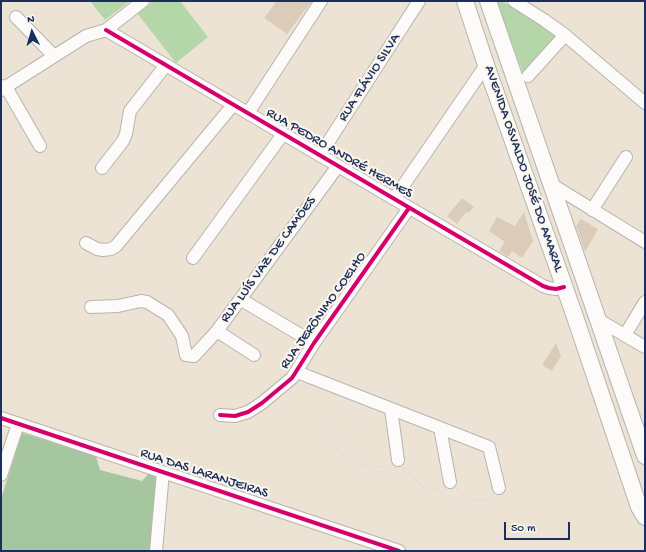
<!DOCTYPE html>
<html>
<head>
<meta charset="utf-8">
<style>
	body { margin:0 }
	#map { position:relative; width:646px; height:552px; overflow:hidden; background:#ece3d5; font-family:"Gochi Hand",sans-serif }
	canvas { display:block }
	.frame { position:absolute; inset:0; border:2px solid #1b2f5e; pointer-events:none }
	.north { position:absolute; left:12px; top:12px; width:40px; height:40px; -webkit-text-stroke:3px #fbf7ec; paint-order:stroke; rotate:355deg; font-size:11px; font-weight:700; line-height:16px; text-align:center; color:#1b2f5e }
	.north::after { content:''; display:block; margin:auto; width:14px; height:18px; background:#1b2f5e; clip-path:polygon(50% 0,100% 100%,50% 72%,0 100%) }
	.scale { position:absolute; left:504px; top:522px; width:66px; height:18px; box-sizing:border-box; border:2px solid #1b2f5e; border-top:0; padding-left:5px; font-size:12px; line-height:14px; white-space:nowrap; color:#1b2f5e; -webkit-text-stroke:3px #fbf7ec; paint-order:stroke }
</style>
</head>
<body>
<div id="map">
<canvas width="646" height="552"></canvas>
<div class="frame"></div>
<div class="north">N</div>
<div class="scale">50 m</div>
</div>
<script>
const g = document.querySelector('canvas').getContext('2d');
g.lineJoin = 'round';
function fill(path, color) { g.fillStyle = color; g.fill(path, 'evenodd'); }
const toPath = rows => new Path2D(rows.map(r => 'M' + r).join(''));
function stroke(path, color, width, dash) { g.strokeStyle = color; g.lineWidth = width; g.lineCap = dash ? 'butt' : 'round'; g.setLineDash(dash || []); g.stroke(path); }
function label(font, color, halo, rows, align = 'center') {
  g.font = font + ' "Gochi Hand",sans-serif'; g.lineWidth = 4; g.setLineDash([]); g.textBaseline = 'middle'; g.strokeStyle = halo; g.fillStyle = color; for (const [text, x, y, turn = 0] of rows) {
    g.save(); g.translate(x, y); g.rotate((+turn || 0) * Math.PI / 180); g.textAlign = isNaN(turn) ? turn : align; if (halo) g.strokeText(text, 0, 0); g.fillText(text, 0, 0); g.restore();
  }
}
fill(toPath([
	[90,1,130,1,105,20],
	[153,1,180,1,208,37,176,63,137,13],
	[496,1,502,1,559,35,523,73]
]), '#b4d6a8');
fill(toPath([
	[22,433,96,456,100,470,142,481,150,472,160,476,151,551,1,551,1,499]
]), '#a6c69f');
fill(toPath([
	[277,1,312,1,287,34,264,18],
	[462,198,474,207,468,213,466,212,457,224,447,216],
	[524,212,533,241,522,258,512,251,508,257,499,251,505,242,489,231,497,217,515,226],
	[581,219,598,229,585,252,576,226],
	[556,343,561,356,552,371,542,365]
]), '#dccbb9');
const minor = toPath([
	[514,1,544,20,565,35,645,103],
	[16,17,54,56],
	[106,30,543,286,549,288,556,289,564,287],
	[528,76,565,35],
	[1,86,6,87,40,146],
	[1,90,86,36,106,30,143,1],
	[248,113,321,1],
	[320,155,419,1],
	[102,168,123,141,126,134,130,111,166,65],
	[551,184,645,242],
	[394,199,486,65],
	[592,210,626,157],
	[86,243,97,249,103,250,111,249,116,246,233,105],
	[193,258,283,134],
	[240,299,314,343],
	[91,307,118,306,141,301,147,302,168,315,182,336,186,355,194,356,217,331,338,166],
	[597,319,645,347],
	[217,331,254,355],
	[625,335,645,302],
	[297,372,489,447,499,488],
	[391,409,398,460],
	[220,415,235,416,248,412,262,403,292,378,314,343,409,208],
	[1,418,399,551],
	[440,428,450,482],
	[1,475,18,424],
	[156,551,163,472]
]);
const major = toPath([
	[465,1,486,65,574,314,639,507,645,517],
	[488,1,645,456]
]);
stroke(minor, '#b7b4b0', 14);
stroke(major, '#b7b4b0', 18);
stroke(toPath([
	[362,410,354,419,331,419,327,426,330,438,345,457,363,466,387,467,389,466],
	[403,467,410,476,423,487,438,489,441,488],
	[457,490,460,494,472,501,488,499,492,495]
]), '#d5d4d3', 1.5, [1, 3]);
stroke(minor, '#fcfbf9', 12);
stroke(major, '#fcfbf9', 16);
stroke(toPath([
	[106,30,543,286,549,288,556,289,564,287],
	[220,415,235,416,248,412,262,403,292,378,314,343,409,208],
	[1,418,399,551]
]), '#d6006c', 4);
label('14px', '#1b2f5e', '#fbf7ec', [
	["RUA FLÁVIO SILVA",370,78,-57],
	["RUA PEDRO ANDRÉ HERMES",339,154,30],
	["AVENIDA OSVALDO JOSÉ DO AMARAL",523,169,71],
	["RUA LUÍS VAZ DE CAMÕES",269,260,-54],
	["RUA JERÔNIMO COELHO",324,311,-55],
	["RUA DAS LARANJEIRAS",204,474,18]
]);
</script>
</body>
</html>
